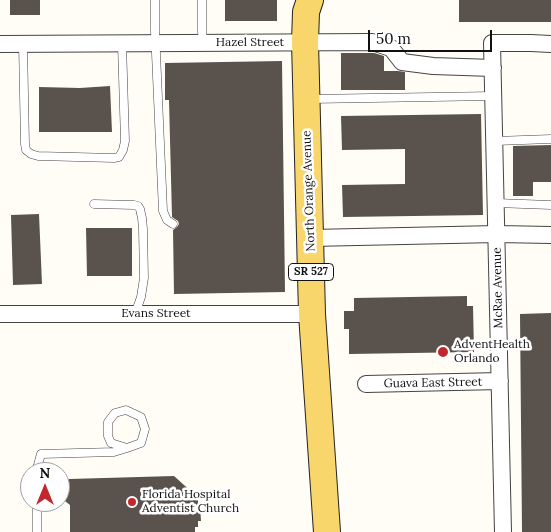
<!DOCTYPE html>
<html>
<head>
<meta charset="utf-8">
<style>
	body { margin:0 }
	#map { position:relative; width:551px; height:532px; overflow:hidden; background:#fffdf5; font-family:Lora,serif }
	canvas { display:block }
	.north { position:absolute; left:20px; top:462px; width:50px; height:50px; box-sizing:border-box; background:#fff; border:1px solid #a0a0a0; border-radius:50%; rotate:0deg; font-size:14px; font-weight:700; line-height:20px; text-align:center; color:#111 }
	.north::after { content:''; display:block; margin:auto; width:18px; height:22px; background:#c4262e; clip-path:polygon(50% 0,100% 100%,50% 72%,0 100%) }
	.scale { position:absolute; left:368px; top:30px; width:124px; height:22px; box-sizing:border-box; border:2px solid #111; border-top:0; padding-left:6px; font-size:15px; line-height:18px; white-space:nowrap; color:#111; -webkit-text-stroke:4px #fff; paint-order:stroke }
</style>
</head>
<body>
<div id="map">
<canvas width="551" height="532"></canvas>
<div class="north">N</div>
<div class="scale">50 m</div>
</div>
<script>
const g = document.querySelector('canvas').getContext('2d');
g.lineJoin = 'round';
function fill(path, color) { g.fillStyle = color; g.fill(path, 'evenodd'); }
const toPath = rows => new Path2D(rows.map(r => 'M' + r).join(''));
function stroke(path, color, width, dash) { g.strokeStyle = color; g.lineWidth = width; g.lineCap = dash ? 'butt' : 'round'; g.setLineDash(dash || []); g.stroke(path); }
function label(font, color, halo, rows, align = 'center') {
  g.font = font + ' Lora,serif'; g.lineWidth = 5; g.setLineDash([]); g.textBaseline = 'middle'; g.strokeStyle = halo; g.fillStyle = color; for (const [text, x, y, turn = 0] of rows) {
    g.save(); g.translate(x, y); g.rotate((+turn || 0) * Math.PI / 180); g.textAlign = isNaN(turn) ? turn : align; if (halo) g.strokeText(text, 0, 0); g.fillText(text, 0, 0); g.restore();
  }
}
fill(toPath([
	[10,0,40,0,40,15,10,15],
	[225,0,277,0,277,21,225,21],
	[459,0,551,0,551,22,459,22],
	[341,53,374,53,384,56,384,71,398,71,405,72,405,90,341,90],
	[282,61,285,292,174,294,173,230,177,227,179,224,178,221,172,217,169,100,165,100,165,63],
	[110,86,112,132,39,132,39,87,80,88],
	[481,114,483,215,343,217,342,185,405,184,405,149,342,150,341,116],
	[551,145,551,182,533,182,533,196,513,196,513,146],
	[39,214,42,284,13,285,11,215],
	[86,228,132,228,132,276,87,276],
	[467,296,467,306,473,306,474,352,349,354,349,329,344,329,344,311,354,311,354,298],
	[551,313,551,532,522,532,520,314],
	[174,476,194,494,195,500,198,499,198,506,200,506,201,521,198,521,198,527,195,527,195,532,70,532,70,505,60,497,60,488,69,479]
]), '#5a524d');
const lane = toPath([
	[155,0,155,31,163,211,167,220,173,224],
	[202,0,202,31,203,43],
	[23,44,25,144,26,150,31,154,38,156,114,158,119,157,123,150,125,141,122,44],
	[311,99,493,96],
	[495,141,551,139],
	[496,203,551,205],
	[94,204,134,205,138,206,140,209,142,218,143,229,144,278,141,297,135,314],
	[36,472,41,454,114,452,127,448,141,443,145,429,141,417,126,410,115,413,108,422,108,436,111,443,127,448],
	[37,502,37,532]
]);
const street = toPath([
	[0,44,372,42,391,48,402,62,433,66,493,68],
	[311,238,497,234,551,235],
	[0,314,312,314],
	[366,384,500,381],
	[503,532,492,43,531,43,551,44]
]);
const primary = toPath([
	[310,0,306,12,305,42,312,314,327,532]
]);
stroke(lane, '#444', 9);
stroke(street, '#444', 18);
stroke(primary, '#222', 28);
stroke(lane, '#fff', 8);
stroke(street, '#fff', 16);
stroke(primary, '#f9d66b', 26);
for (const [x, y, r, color] of [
	[443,352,6,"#c4262e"],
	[132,502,5,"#c4262e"]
]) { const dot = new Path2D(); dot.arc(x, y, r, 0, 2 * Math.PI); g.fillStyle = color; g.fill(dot); stroke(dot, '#fff', 2); }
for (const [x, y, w] of [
	[311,272,45]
]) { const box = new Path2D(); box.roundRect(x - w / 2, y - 8.5, w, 17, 4); g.fillStyle = '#fff'; g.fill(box); stroke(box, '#111', 1); }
label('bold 11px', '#111', null, [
	["SR 527",311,272]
]);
label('12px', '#111', '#fff', [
	["Hazel Street",250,43],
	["North Orange Avenue",309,191,-92],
	["McRae Avenue",498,288,-91],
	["Evans Street",156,314],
	["Guava East Street",433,383,-1]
]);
label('12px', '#111', '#fff', [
	["AdventHealth",454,345],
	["Orlando",454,359],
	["Florida Hospital",142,495],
	["Adventist Church",142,509]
], 'left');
</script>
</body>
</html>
